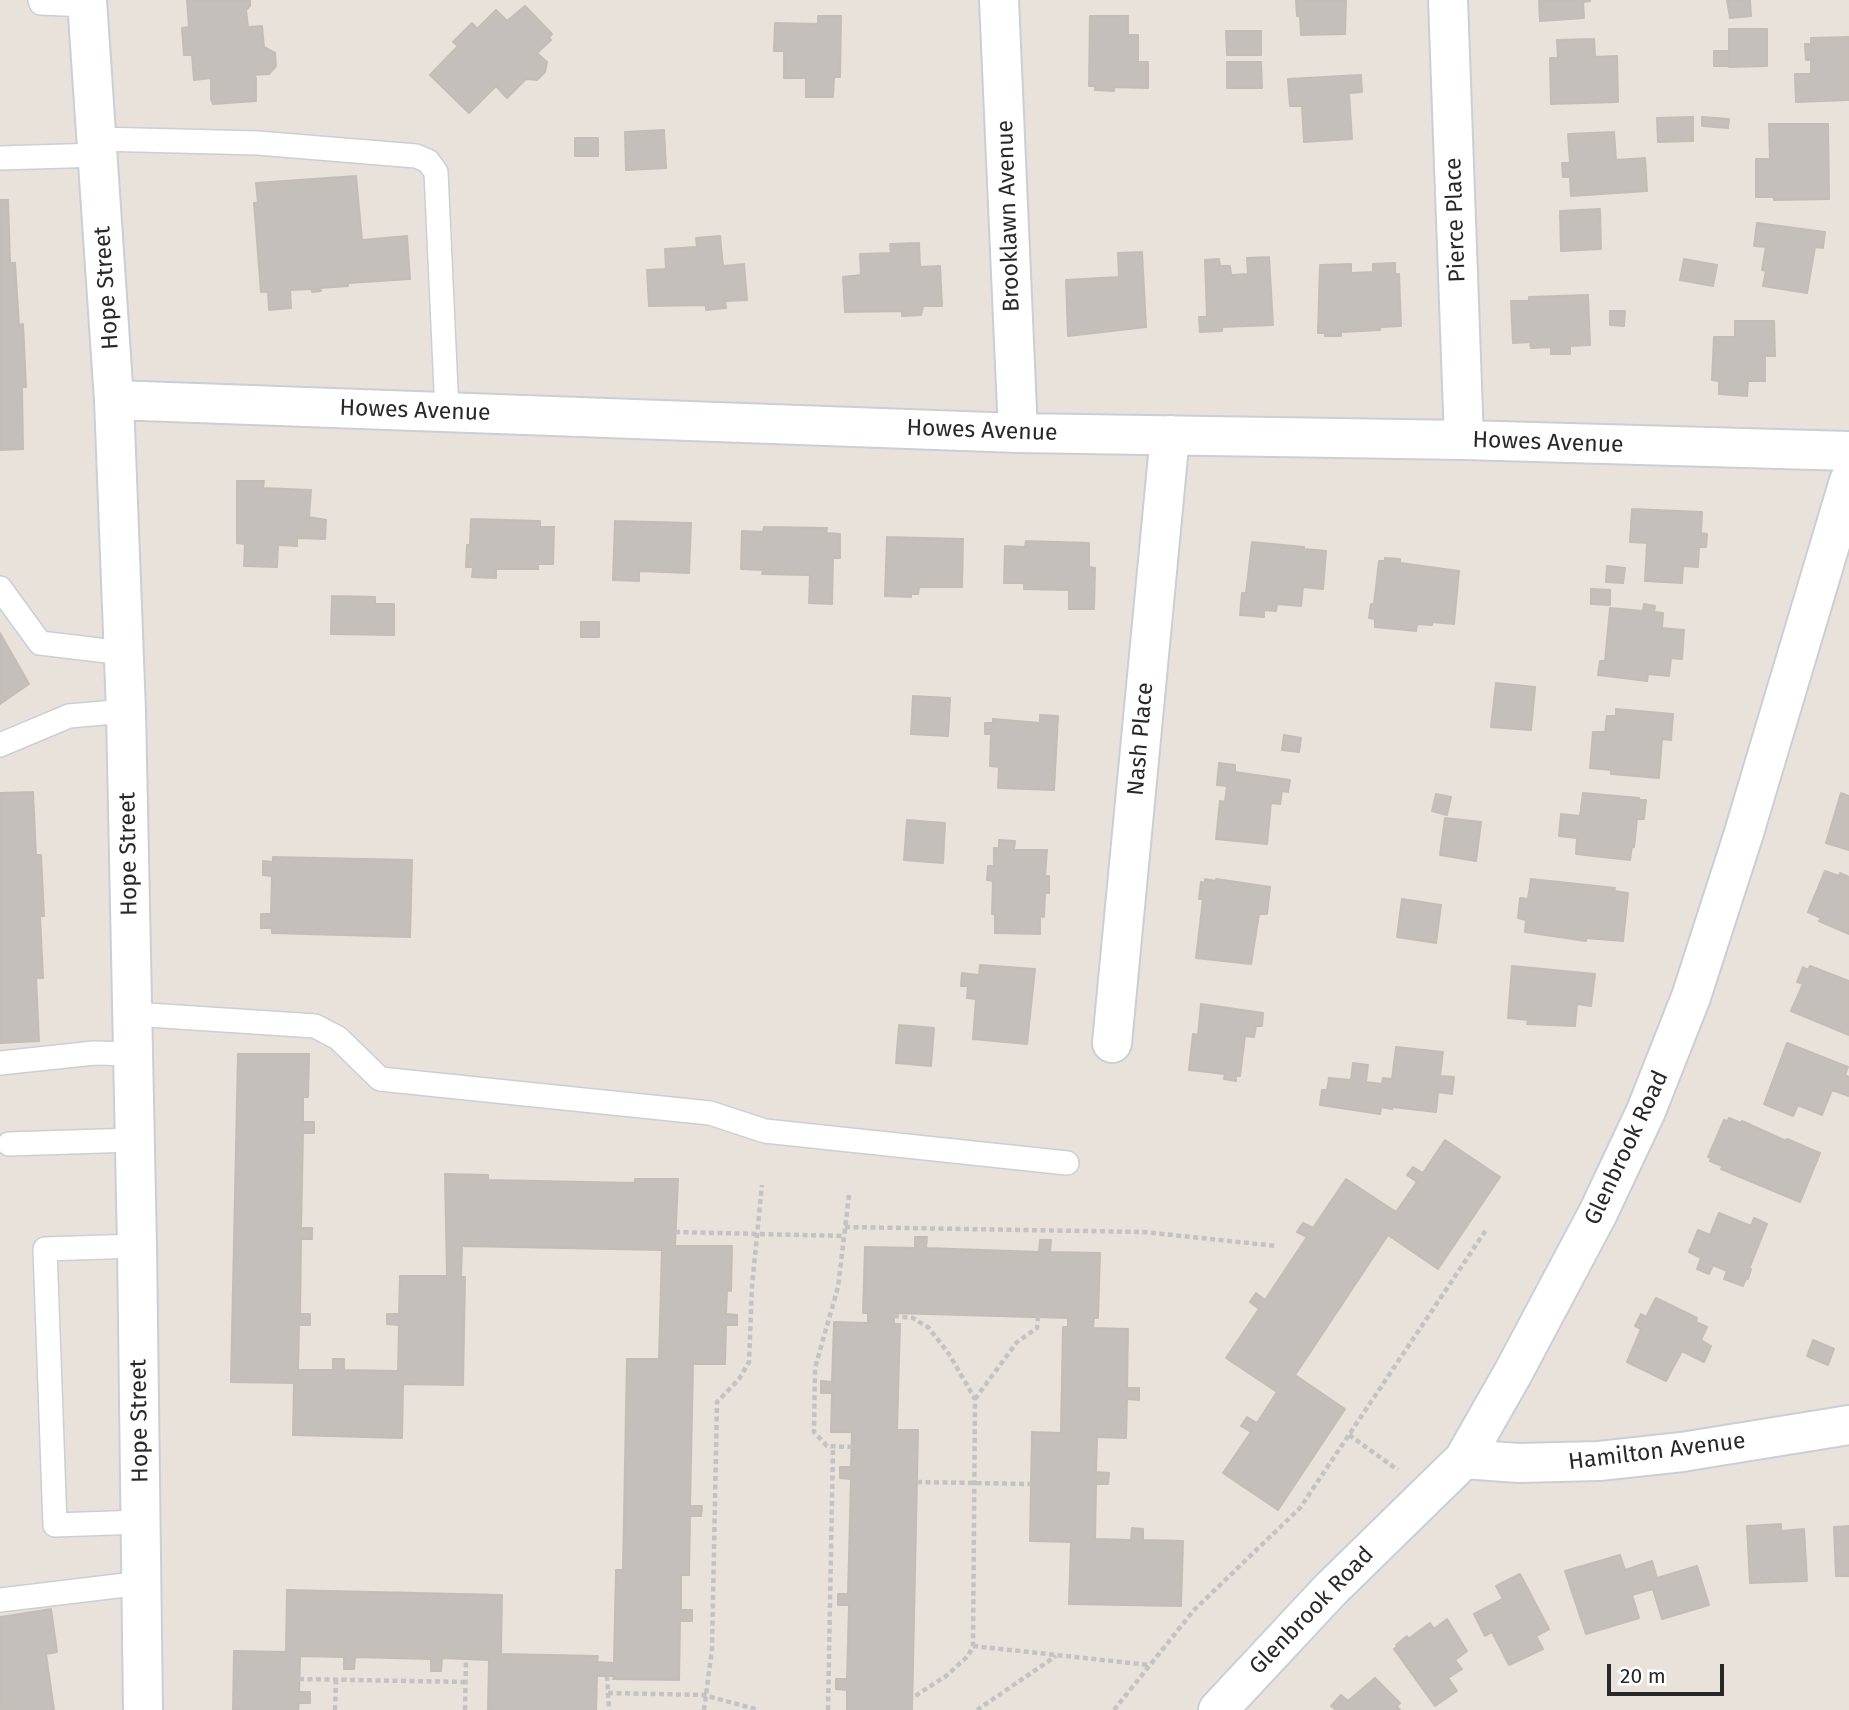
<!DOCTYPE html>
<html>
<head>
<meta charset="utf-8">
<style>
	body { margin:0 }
	#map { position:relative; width:1849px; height:1710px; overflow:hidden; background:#e9e2db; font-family:"Fira Sans",sans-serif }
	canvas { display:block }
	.scale { position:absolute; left:1607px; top:1664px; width:117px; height:32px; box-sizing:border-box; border:4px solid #282828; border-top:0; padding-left:9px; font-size:21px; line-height:24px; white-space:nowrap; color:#282828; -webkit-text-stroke:5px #fff; paint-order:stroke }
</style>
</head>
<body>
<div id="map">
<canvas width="1849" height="1710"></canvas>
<div class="scale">20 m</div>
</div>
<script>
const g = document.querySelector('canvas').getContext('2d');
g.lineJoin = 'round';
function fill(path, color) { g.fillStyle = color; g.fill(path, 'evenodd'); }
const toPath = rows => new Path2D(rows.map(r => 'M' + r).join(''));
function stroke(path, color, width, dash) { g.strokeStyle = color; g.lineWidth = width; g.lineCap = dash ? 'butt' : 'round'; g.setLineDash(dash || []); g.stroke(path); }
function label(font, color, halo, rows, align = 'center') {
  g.font = font + ' "Fira Sans",sans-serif'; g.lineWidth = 5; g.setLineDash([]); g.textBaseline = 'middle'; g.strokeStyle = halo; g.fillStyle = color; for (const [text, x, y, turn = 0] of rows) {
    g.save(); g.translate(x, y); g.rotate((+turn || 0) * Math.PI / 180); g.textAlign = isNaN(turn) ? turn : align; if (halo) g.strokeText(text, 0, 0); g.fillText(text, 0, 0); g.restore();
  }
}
const building = toPath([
	[187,0,250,0,250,6,246,10,248,27,262,26,264,47,275,53,276,66,269,74,253,75,256,78,256,101,213,104,211,99,211,78,194,80,192,55,184,55,182,28,189,27,187,0],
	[1296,0,1346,0,1345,34,1301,35,1300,16,1297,16,1296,0],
	[1539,0,1590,0,1590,1,1583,2,1584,18,1540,21,1539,0],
	[1727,0,1750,0,1751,16,1730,18,1727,0],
	[525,6,552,34,549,38,551,40,537,53,547,62,545,72,537,80,526,79,507,98,496,86,469,113,430,75,458,46,453,42,472,23,477,29,496,10,507,21,525,6],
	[818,16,841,16,840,77,834,77,833,97,806,97,806,78,784,78,784,51,774,51,775,23,818,24,818,16],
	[1090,16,1128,16,1128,35,1138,35,1138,62,1148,62,1148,88,1114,87,1114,91,1095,90,1095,86,1089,86,1090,16],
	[1729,29,1767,29,1767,66,1729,67,1729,29],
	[1226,31,1261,31,1261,55,1227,55,1226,31],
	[1849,37,1849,100,1796,102,1795,74,1811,74,1811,60,1806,60,1805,44,1811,44,1811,38,1849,37],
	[1594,39,1595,57,1617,56,1618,102,1551,104,1550,58,1558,58,1557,40,1594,39],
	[1714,51,1728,51,1729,66,1714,66,1714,51],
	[1227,62,1261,62,1262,88,1227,88,1227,62],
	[1361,75,1362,92,1349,93,1352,139,1304,142,1302,106,1290,106,1288,79,1361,75],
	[1693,117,1693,141,1658,142,1657,118,1693,117],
	[1702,117,1729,119,1728,128,1702,126,1702,117],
	[1769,124,1828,124,1829,199,1774,200,1774,197,1756,197,1756,159,1770,159,1769,124],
	[664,130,666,168,626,170,625,132,664,130],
	[1614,132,1616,160,1645,158,1647,191,1571,196,1570,177,1563,177,1562,163,1570,163,1568,134,1614,132],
	[575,138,598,138,598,156,575,156,575,138],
	[356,176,362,240,407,236,410,279,348,283,348,286,320,288,321,291,312,292,312,289,290,290,291,308,269,310,268,292,261,292,254,203,258,203,256,183,356,176],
	[0,200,8,200,10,263,15,263,19,325,23,324,26,387,22,387,23,449,0,450,0,200],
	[1600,209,1601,249,1561,251,1560,211,1600,209],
	[1757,223,1825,232,1823,248,1815,247,1807,293,1763,286,1766,271,1762,270,1766,247,1754,246,1757,223],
	[720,236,723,266,744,264,747,300,725,301,726,308,706,310,706,305,649,306,647,270,666,269,665,249,697,247,696,238,720,236],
	[919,243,920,267,940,266,942,306,923,306,921,315,902,316,902,311,845,312,843,277,861,275,860,254,891,253,890,244,919,243],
	[1142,252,1146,327,1068,336,1066,280,1119,277,1118,253,1142,252],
	[1269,257,1273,325,1222,327,1222,331,1200,332,1199,317,1207,317,1205,260,1219,259,1220,266,1230,266,1231,275,1248,274,1247,258,1269,257],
	[1684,259,1717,265,1713,286,1680,280,1684,259],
	[1395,263,1395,274,1399,274,1401,326,1380,327,1380,330,1341,332,1341,336,1325,336,1325,333,1318,333,1320,265,1351,264,1351,273,1373,272,1373,264,1395,263],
	[1588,295,1590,345,1570,346,1570,354,1551,354,1551,347,1531,348,1530,342,1513,343,1511,301,1529,301,1529,297,1588,295],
	[1610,311,1625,311,1624,326,1610,325,1610,311],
	[1735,321,1774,321,1775,356,1765,356,1765,381,1748,381,1747,396,1719,394,1719,381,1712,380,1714,337,1735,337,1735,321],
	[237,481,264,481,263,488,311,490,309,517,326,520,325,539,297,538,297,546,278,545,277,567,244,566,245,544,237,543,237,481],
	[1632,509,1702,512,1701,533,1707,534,1706,547,1699,547,1698,567,1683,566,1682,583,1645,581,1647,543,1630,542,1632,509],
	[471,519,540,521,540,527,554,527,553,564,538,564,538,569,496,569,496,578,472,577,473,567,466,567,467,545,470,545,471,519],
	[615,521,691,523,689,573,639,571,639,581,613,580,615,521],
	[764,527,827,528,826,533,840,534,840,558,833,558,832,604,809,603,810,575,762,574,763,570,741,569,742,531,763,532,764,527],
	[887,537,963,539,962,587,919,587,918,594,911,594,911,597,885,596,887,537],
	[1026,541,1089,543,1089,567,1095,568,1094,609,1069,609,1069,590,1024,589,1024,583,1004,583,1005,546,1025,547,1026,541],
	[1252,542,1304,547,1304,549,1326,551,1323,589,1303,587,1301,606,1277,604,1276,611,1264,610,1264,617,1240,615,1242,593,1246,593,1252,542],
	[1385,558,1400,559,1400,563,1459,571,1454,624,1432,622,1432,625,1417,624,1416,631,1375,627,1375,619,1369,618,1371,604,1374,604,1379,561,1385,561,1385,558],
	[1607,566,1625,568,1623,583,1606,582,1607,566],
	[1591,589,1610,590,1610,605,1591,604,1591,589],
	[332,596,375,597,375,604,394,604,394,635,331,634,332,596],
	[1644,604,1655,606,1654,612,1663,613,1662,628,1684,630,1682,659,1671,658,1669,676,1648,674,1647,681,1598,675,1600,661,1605,661,1610,608,1643,611,1644,604],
	[581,622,599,622,599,637,581,637,581,622],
	[0,633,29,684,0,704,0,633],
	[1496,683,1535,687,1531,730,1491,727,1496,683],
	[913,696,950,698,948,736,911,734,913,696],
	[1616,709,1673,714,1671,740,1662,739,1659,778,1611,774,1611,770,1590,768,1593,732,1605,732,1607,716,1616,716,1616,709],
	[1040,715,1058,716,1054,790,998,788,999,767,990,766,991,734,985,734,985,723,993,723,993,719,1040,723,1040,715],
	[1284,735,1301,738,1299,752,1282,750,1284,735],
	[1219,763,1235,765,1235,772,1290,780,1288,792,1282,791,1280,804,1271,803,1267,844,1216,839,1220,801,1225,802,1227,786,1217,785,1219,763],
	[33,792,36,855,41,855,44,916,40,916,43,978,36,978,39,1041,0,1043,0,793,33,792],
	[1583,793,1639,798,1639,800,1646,800,1644,819,1637,819,1634,847,1632,846,1630,860,1576,854,1577,838,1559,836,1561,814,1580,816,1583,793],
	[1841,793,1849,796,1849,850,1826,843,1841,793],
	[1436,794,1451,797,1447,815,1432,811,1436,794],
	[1445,818,1481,822,1476,861,1440,855,1445,818],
	[907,820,945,823,943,863,904,860,907,820],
	[999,840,1015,841,1014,850,1047,850,1045,876,1049,876,1049,893,1045,893,1044,917,1040,916,1040,934,995,933,995,914,992,914,993,881,987,880,988,866,994,866,994,848,999,848,999,840],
	[273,857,412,860,410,937,272,933,272,928,261,928,261,914,271,914,272,876,263,875,263,861,273,862,273,857],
	[1825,871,1839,876,1840,873,1849,877,1849,934,1819,921,1821,918,1808,912,1825,871],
	[1205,879,1216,881,1216,879,1270,887,1267,914,1259,914,1251,964,1196,958,1203,899,1199,899,1201,882,1205,883,1205,879],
	[1531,879,1615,888,1614,891,1628,893,1623,941,1586,938,1586,941,1525,932,1526,920,1518,918,1520,898,1528,899,1531,879],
	[1402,899,1441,905,1436,943,1397,937,1402,899],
	[980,965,1035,969,1027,1044,973,1039,976,999,967,998,968,986,961,986,962,973,979,975,980,965],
	[1512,966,1595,974,1591,1006,1577,1004,1575,1026,1527,1024,1528,1020,1508,1018,1512,966],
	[1810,966,1849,981,1849,1035,1791,1011,1803,984,1797,982,1803,967,1808,970,1810,966],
	[1201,1004,1263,1013,1262,1026,1256,1026,1254,1037,1245,1036,1240,1076,1236,1076,1236,1081,1224,1079,1225,1074,1189,1070,1193,1034,1198,1035,1201,1004],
	[899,1025,934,1028,931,1066,896,1063,899,1025],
	[1787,1043,1848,1067,1845,1075,1849,1077,1849,1096,1832,1090,1822,1115,1798,1105,1793,1116,1764,1104,1787,1043],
	[1396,1047,1443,1052,1440,1076,1454,1077,1452,1094,1438,1092,1436,1112,1392,1107,1392,1109,1381,1107,1380,1114,1320,1105,1322,1090,1327,1090,1329,1078,1351,1080,1353,1063,1368,1065,1366,1082,1382,1084,1383,1078,1392,1079,1396,1047],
	[238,1054,309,1054,308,1097,303,1097,303,1122,314,1122,314,1133,303,1133,301,1228,312,1228,312,1239,301,1239,300,1314,310,1314,310,1325,299,1325,298,1370,333,1370,333,1359,344,1359,344,1370,398,1371,399,1325,387,1324,387,1314,399,1314,400,1276,447,1276,445,1174,488,1175,488,1180,635,1183,635,1179,678,1179,675,1246,732,1246,731,1291,727,1290,726,1314,737,1315,737,1325,726,1325,725,1364,693,1364,690,1506,702,1506,701,1516,690,1516,689,1575,681,1575,681,1610,692,1610,692,1621,680,1621,679,1680,613,1679,614,1676,597,1676,596,1710,488,1710,489,1660,442,1658,441,1671,431,1671,431,1659,355,1657,354,1669,344,1669,344,1657,300,1656,299,1692,310,1692,310,1703,299,1703,298,1710,233,1710,234,1651,286,1652,287,1590,502,1595,501,1654,598,1656,597,1662,614,1663,616,1570,623,1570,627,1359,659,1359,662,1250,462,1246,461,1277,465,1277,463,1385,403,1384,402,1438,293,1435,294,1383,231,1382,238,1054],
	[1729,1118,1741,1123,1742,1121,1786,1141,1787,1139,1820,1153,1800,1202,1721,1169,1722,1166,1710,1161,1711,1158,1708,1157,1724,1120,1728,1121,1729,1118],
	[1445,1140,1500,1177,1438,1269,1388,1235,1295,1375,1345,1409,1278,1510,1223,1473,1251,1432,1241,1426,1247,1417,1257,1423,1277,1392,1226,1358,1259,1309,1250,1302,1256,1293,1265,1300,1307,1237,1297,1232,1303,1223,1313,1228,1346,1179,1396,1212,1417,1182,1407,1175,1413,1167,1423,1173,1445,1140],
	[1719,1213,1751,1226,1754,1218,1767,1224,1749,1269,1751,1269,1748,1279,1746,1278,1743,1286,1724,1279,1727,1271,1713,1265,1709,1274,1697,1269,1701,1258,1689,1252,1698,1230,1710,1235,1719,1213],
	[915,1237,927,1237,926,1248,1039,1252,1040,1240,1051,1240,1050,1252,1100,1253,1098,1318,1094,1318,1093,1328,1128,1329,1127,1388,1139,1388,1139,1400,1127,1399,1126,1438,1097,1437,1096,1472,1109,1473,1108,1484,1096,1484,1095,1539,1131,1540,1132,1528,1143,1529,1143,1540,1183,1541,1181,1606,1069,1604,1071,1542,1030,1541,1032,1432,1061,1433,1063,1327,1068,1327,1068,1318,894,1313,894,1324,900,1324,897,1430,918,1430,912,1710,847,1710,847,1690,836,1689,836,1679,847,1679,849,1605,838,1605,838,1594,848,1594,851,1479,840,1478,840,1467,851,1467,852,1432,831,1432,832,1393,821,1393,821,1381,832,1382,834,1322,868,1323,868,1313,863,1313,865,1247,915,1248,915,1237],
	[1656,1298,1697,1318,1696,1322,1707,1327,1701,1340,1711,1346,1704,1362,1682,1351,1666,1381,1627,1362,1641,1329,1635,1326,1641,1314,1646,1317,1656,1298],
	[1813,1340,1834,1349,1828,1365,1807,1356,1813,1340],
	[1781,1524,1781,1531,1804,1529,1807,1581,1750,1583,1747,1526,1781,1524],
	[1849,1526,1849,1576,1836,1576,1834,1527,1849,1526],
	[1620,1555,1625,1570,1652,1561,1657,1578,1697,1566,1709,1605,1662,1619,1653,1589,1632,1595,1639,1618,1586,1634,1565,1571,1620,1555],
	[1520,1574,1549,1629,1536,1636,1543,1649,1509,1665,1492,1632,1485,1636,1474,1614,1503,1599,1496,1586,1520,1574],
	[51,1609,57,1652,46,1654,54,1710,0,1710,0,1617,51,1609],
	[1447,1619,1467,1651,1455,1660,1462,1669,1448,1678,1457,1691,1435,1706,1394,1649,1397,1647,1396,1645,1407,1636,1408,1639,1430,1623,1434,1629,1447,1619],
	[1375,1678,1400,1703,1397,1706,1400,1710,1336,1710,1331,1706,1341,1695,1348,1701,1375,1678]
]);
fill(building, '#c4bfbb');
stroke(building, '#c4bdb5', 2);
const service = toPath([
	[40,0,41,3,87,5],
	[98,139,258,143,416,156,428,161,436,172,447,412],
	[0,158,99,155],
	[0,588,40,643,124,653],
	[0,745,69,716,126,711],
	[133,1014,315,1026,338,1038,380,1079,710,1113,765,1131,1067,1163],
	[0,1063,94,1053,133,1054],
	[9,1144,134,1140],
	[137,1246,45,1249,55,1525,141,1522],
	[0,1600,142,1583]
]);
const minor = toPath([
	[999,0,1018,433],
	[1448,0,1464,440],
	[114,400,1018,433,1464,440,1849,451],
	[1112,1043,1170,435]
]);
const tertiary = toPath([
	[1464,1459,1518,1463,1599,1461,1682,1452,1849,1425],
	[1218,1710,1330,1590,1464,1459,1513,1373,1598,1213,1646,1111,1691,997,1743,836,1849,481]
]);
const secondary = toPath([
	[87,0,114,400,126,711,137,1246,143,1710]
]);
stroke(service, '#caced8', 26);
stroke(minor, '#caced8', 42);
stroke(tertiary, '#caced8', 42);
stroke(secondary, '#caced8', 42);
stroke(toPath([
	[849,1195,838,1287,815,1368,814,1432,827,1446,852,1447],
	[845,1227,1144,1232,1277,1246],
	[675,1232,844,1236],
	[894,1316,913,1318,929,1328,949,1354,975,1399,973,1646,968,1656,946,1676,912,1698],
	[975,1399,1017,1342,1037,1328,1038,1316],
	[1349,1435,1398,1470],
	[917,1482,1031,1484],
	[973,1646,1149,1665],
	[607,1676,609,1710],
	[299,1679,465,1682],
	[608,1693,704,1695,759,1710],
	[335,1710,336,1679],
	[465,1710,466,1659],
	[704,1710,712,1649,717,1402,739,1379,749,1362,752,1286,762,1185],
	[828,1710,833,1447],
	[977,1710,1056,1656],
	[1114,1710,1194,1610,1300,1508,1486,1230]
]), '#c3c3c3', 4.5, [5, 3.5]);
stroke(service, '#fff', 23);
stroke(minor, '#fff', 38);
stroke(tertiary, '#fff', 38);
stroke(secondary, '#fff', 38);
label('23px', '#282828', '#fff', [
	["Brooklawn Avenue",1009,216,-92],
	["Pierce Place",1456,220,-92],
	["Hope Street",107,288,-94],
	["Howes Avenue",415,411,2],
	["Howes Avenue",982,431,2],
	["Howes Avenue",1548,443,2],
	["Nash Place",1141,739,-85],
	["Hope Street",129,854,-91],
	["Glenbrook Road",1627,1148,-65],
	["Hope Street",140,1421,-91],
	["Hamilton Avenue",1657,1452,-7],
	["Glenbrook Road",1312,1611,-46]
]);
</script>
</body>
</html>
